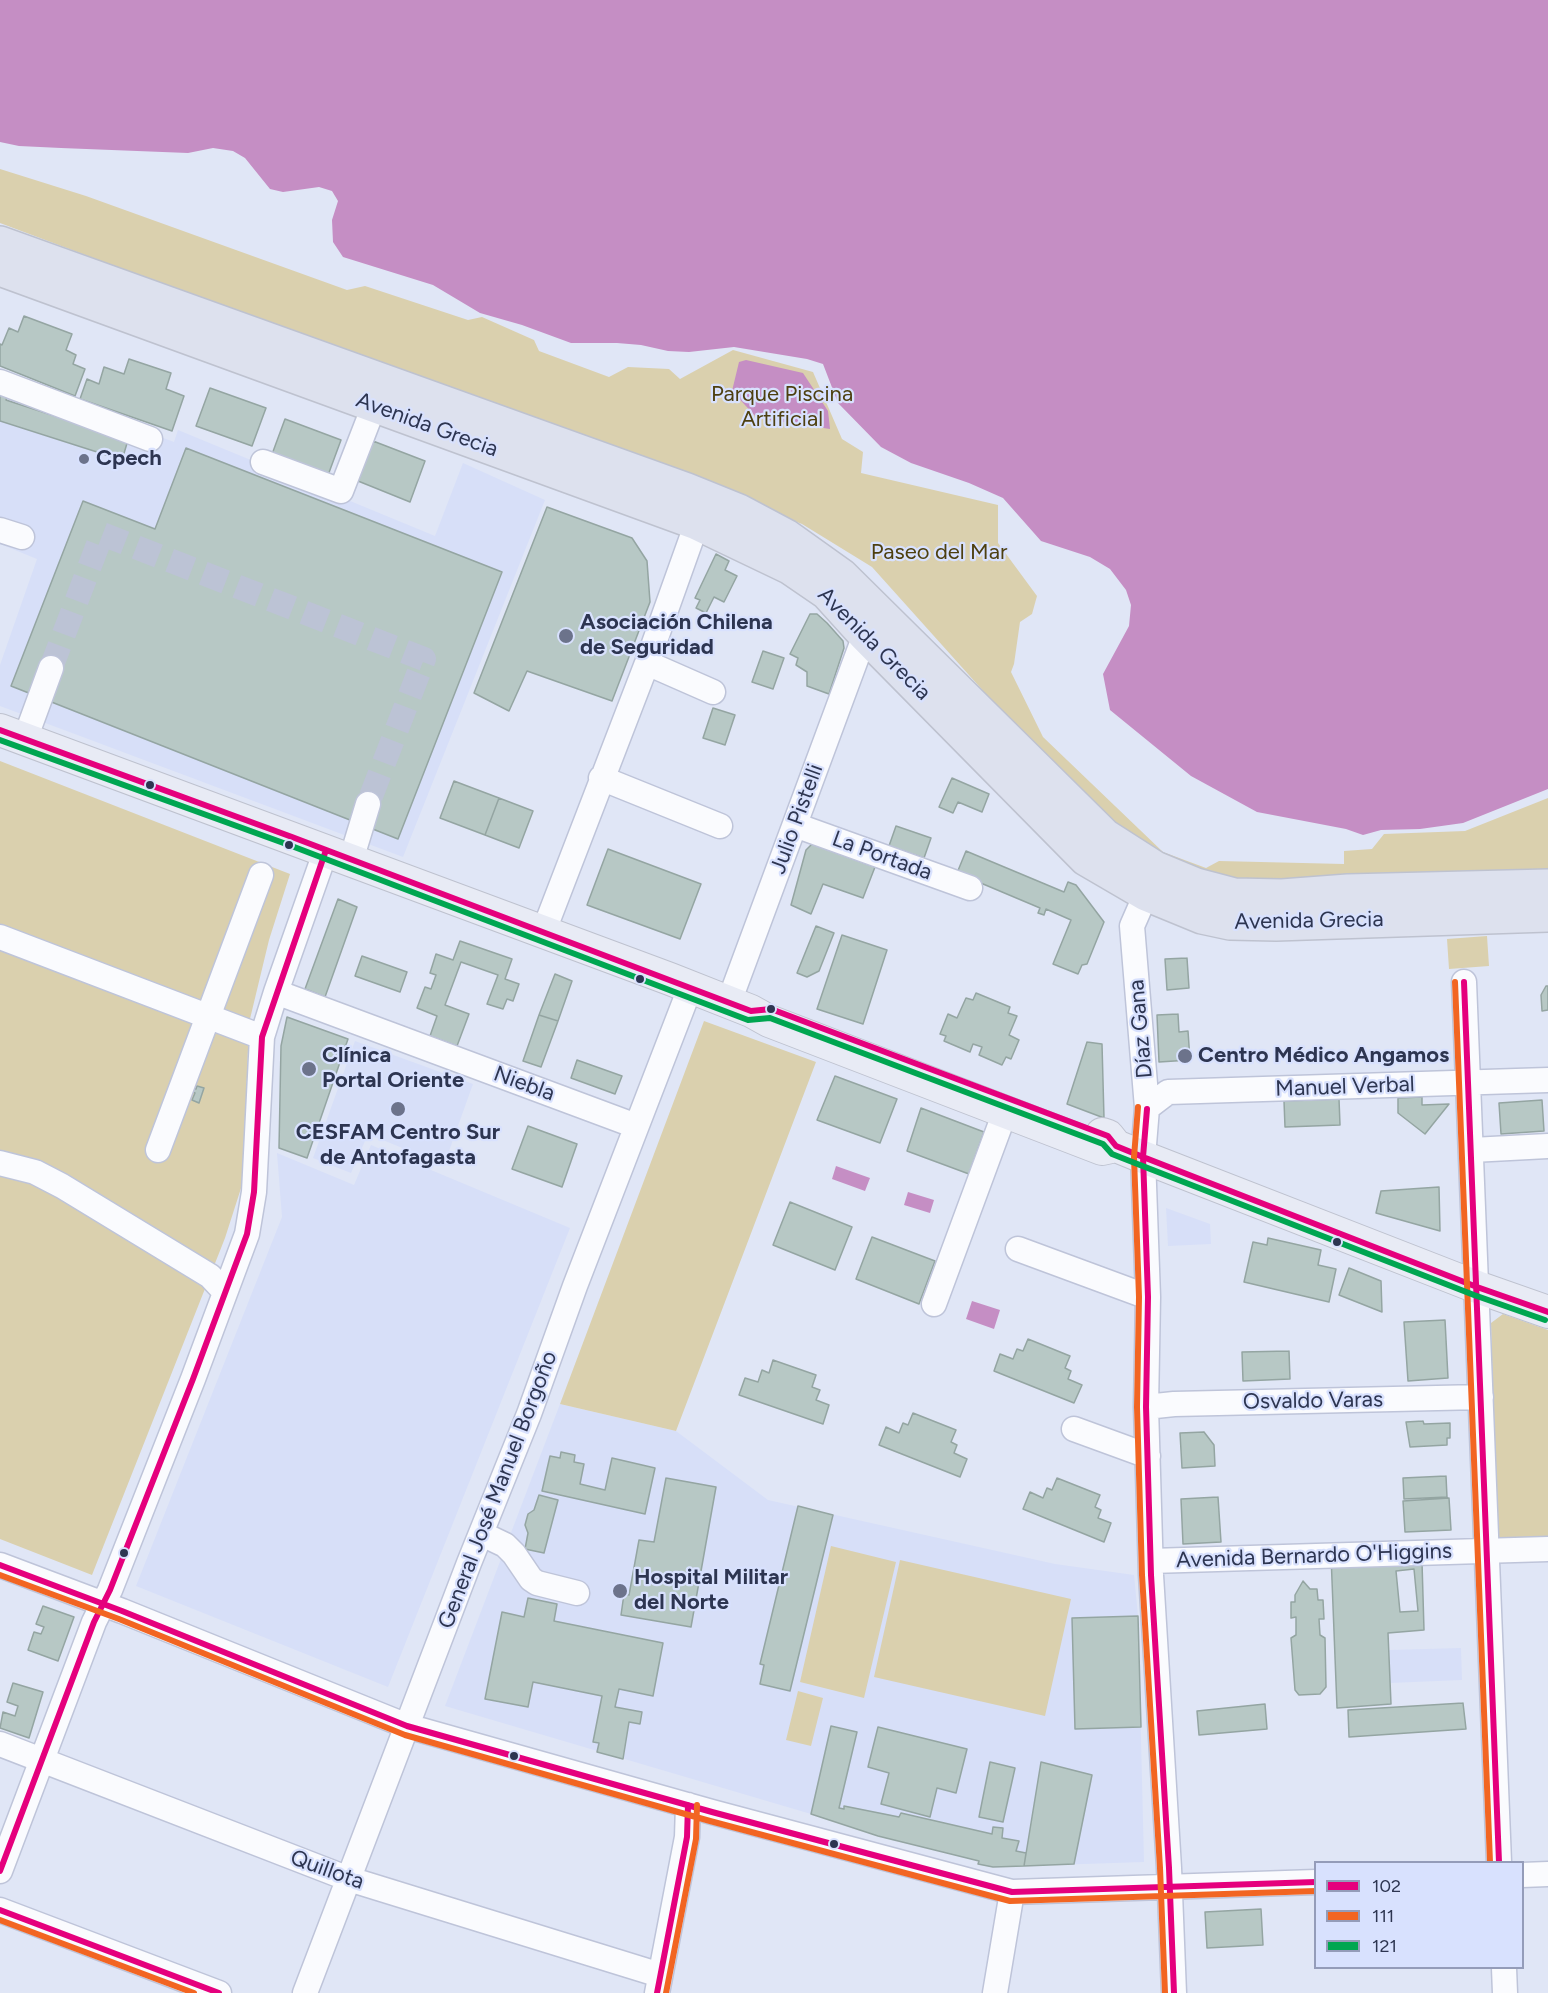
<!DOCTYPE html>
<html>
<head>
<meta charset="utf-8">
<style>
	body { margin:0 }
	#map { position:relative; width:1548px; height:1993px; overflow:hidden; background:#e0e6f6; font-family:Figtree,sans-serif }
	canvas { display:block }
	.legend { position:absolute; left:1314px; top:1861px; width:210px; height:108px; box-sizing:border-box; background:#d8e1fe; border:2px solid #949cb9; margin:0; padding:8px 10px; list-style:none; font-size:18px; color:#2d3551 }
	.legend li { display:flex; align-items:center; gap:12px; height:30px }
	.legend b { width:30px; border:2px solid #949cb9 }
</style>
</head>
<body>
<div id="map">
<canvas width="1548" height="1993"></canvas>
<ul class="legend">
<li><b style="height:8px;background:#e5007d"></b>102</li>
<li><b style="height:8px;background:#f26522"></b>111</li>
<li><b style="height:8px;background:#00a651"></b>121</li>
</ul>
</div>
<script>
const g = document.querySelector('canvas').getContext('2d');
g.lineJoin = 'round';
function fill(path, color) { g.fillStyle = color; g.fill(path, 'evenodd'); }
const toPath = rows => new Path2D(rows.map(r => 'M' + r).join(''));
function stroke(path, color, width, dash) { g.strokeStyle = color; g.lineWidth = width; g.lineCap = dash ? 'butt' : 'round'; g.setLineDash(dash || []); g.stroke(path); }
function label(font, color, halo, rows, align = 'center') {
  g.font = font + ' Figtree,sans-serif'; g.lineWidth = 4.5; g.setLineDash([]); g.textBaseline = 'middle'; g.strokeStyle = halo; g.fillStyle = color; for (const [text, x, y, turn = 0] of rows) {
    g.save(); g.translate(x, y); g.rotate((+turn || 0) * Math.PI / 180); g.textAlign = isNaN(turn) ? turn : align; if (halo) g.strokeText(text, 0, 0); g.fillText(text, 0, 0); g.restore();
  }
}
fill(toPath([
	[0,377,174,442,178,430,435,536,463,463,545,500,403,857,0,706,0,665,37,559,0,544],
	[355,1041,473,1084,444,1165,368,1134,351,1173,313,1158],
	[371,1145,570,1228,388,1687,136,1586,282,1217,277,1153,354,1185],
	[1166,1208,1210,1224,1211,1244,1168,1246],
	[560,1404,676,1431,768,1500,1055,1564,1134,1575,1138,1616,1144,1862,993,1867,978,1864,978,1861,878,1836,811,1814,445,1706],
	[1461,1648,1462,1680,1390,1683,1389,1650]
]), '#d7dff8');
fill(toPath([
	[0,169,86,196,347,290,365,286,468,320,482,317,534,340,539,351,609,377,628,367,669,369,680,379,733,350,813,372,842,439,863,452,861,473,998,505,998,543,1037,596,1032,614,1020,622,1014,664,1011,672,1043,737,1163,852,1206,868,1219,861,1344,864,1344,851,1372,849,1384,834,1465,831,1548,798,1548,877,1243,891,1108,830,872,567,802,524,0,223],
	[0,761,290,874,269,940,249,1023,243,1182,225,1238,92,1575,0,1539],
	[1487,936,1489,966,1449,969,1447,939],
	[704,1021,816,1062,676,1431,560,1404],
	[1503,1314,1548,1330,1548,1537,1497,1538,1491,1323],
	[831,1546,896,1562,864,1698,800,1682],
	[900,1560,1071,1599,1045,1716,874,1677],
	[798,1691,823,1698,811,1746,786,1740]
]), '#dad0ae');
fill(toPath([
	[0,0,1548,0,1548,789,1463,823,1420,829,1381,830,1363,835,1346,829,1257,812,1191,776,1110,710,1103,674,1129,626,1131,605,1126,590,1110,569,1090,557,1041,541,1003,498,969,483,911,463,881,447,838,403,823,364,807,359,734,347,689,352,668,351,641,345,617,343,571,343,522,325,480,313,433,285,343,257,333,242,332,220,338,201,332,191,319,187,283,192,270,189,245,158,233,151,213,148,188,153,61,148,19,146,0,142],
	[746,360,803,373,828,411,830,429,757,418,732,391,739,362],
	[836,1166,870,1178,865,1191,832,1179],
	[908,1192,934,1200,930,1213,904,1205],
	[972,1301,1000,1310,994,1329,966,1319]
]), '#c58ec4');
const building = toPath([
	[24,316,72,334,66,350,76,355,73,364,85,369,75,396,0,366,0,344,2,345,9,328,18,332,24,316],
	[129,359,171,373,166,389,184,396,172,431,80,399,87,379,99,384,104,367,124,374,129,359],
	[0,386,10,389,6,400,128,440,122,460,0,421,0,386],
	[210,388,266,408,252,446,196,426,210,388],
	[285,419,341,440,327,478,271,457,285,419],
	[373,441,425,461,410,502,358,481,373,441],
	[186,448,502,572,398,839,11,686,83,501,155,529,186,448],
	[547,507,632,538,647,561,650,602,612,701,527,671,509,711,474,693,547,507],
	[716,554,729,561,725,570,737,576,724,602,714,597,706,613,696,608,700,600,695,598,716,554],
	[810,614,817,614,827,623,843,641,844,648,829,694,807,686,807,672,796,665,798,658,790,654,810,614],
	[763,651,784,658,773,689,752,682,763,651],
	[713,708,735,715,725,745,703,738,713,708],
	[952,778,989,794,982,812,958,802,953,813,939,807,952,778],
	[454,781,499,798,485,835,440,818,454,781],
	[499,798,533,811,519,848,485,835,499,798],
	[896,826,931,838,924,858,889,846,896,826],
	[812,844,875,867,863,898,823,884,811,914,791,905,806,850,812,844],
	[608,849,701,884,680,939,587,905,608,849],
	[966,851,1064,892,1068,882,1076,885,1104,922,1087,964,1082,965,1078,974,1053,964,1071,920,1046,909,1044,915,1038,913,1040,908,957,873,966,851],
	[338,899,357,907,325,997,305,989,338,899],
	[816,926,834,933,819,971,807,977,797,973,816,926],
	[842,935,887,950,863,1024,817,1009,842,935],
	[460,941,512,959,505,979,519,984,513,1001,507,999,503,1009,487,1004,498,975,461,962,445,1005,469,1014,457,1046,430,1036,437,1016,417,1008,425,987,431,989,436,975,430,973,436,954,453,960,460,941],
	[362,956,407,972,400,992,355,976,362,956],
	[1187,958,1189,988,1167,990,1165,959,1187,958],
	[555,974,572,981,558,1021,539,1015,555,974],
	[1546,986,1548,986,1548,1010,1542,1011,1541,995,1546,986],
	[976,993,1010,1007,1008,1013,1017,1016,1009,1035,1019,1040,1011,1059,1006,1057,1002,1065,979,1055,982,1047,973,1044,970,1052,944,1041,946,1036,940,1034,948,1014,957,1018,966,998,973,1000,976,993],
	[1178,1014,1179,1032,1188,1031,1190,1060,1159,1062,1157,1015,1178,1014],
	[539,1015,558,1021,541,1067,523,1061,539,1015],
	[287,1017,348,1039,307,1158,279,1148,281,1046,287,1017],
	[1087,1042,1102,1044,1104,1118,1067,1104,1087,1042],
	[577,1060,622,1076,615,1094,571,1078,577,1060],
	[835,1076,897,1099,880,1143,817,1120,835,1076],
	[197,1086,204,1088,199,1103,192,1100,195,1093,192,1092,193,1088,196,1089,197,1086],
	[1422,1097,1422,1105,1449,1104,1425,1134,1398,1113,1398,1098,1422,1097],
	[1339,1099,1340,1125,1285,1127,1284,1101,1339,1099],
	[1542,1100,1544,1131,1501,1134,1499,1103,1542,1100],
	[921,1108,984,1132,969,1174,907,1151,921,1108],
	[528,1126,577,1144,562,1187,512,1169,528,1126],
	[1439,1187,1440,1231,1376,1213,1381,1191,1439,1187],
	[790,1202,852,1227,835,1270,773,1245,790,1202],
	[872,1237,935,1261,919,1304,856,1279,872,1237],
	[1268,1238,1321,1250,1318,1265,1336,1269,1329,1302,1244,1282,1253,1242,1267,1245,1268,1238],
	[1349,1268,1381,1281,1382,1312,1339,1295,1349,1268],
	[1445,1320,1448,1378,1408,1381,1404,1322,1445,1320],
	[1028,1339,1070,1356,1065,1368,1071,1371,1068,1379,1082,1385,1074,1403,994,1371,1000,1354,1013,1359,1017,1349,1023,1351,1028,1339],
	[1289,1351,1290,1379,1243,1381,1242,1352,1289,1351],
	[773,1360,816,1375,812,1387,820,1390,816,1400,829,1405,823,1424,739,1395,745,1378,758,1382,762,1370,769,1373,773,1360],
	[913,1413,956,1430,951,1442,957,1445,954,1453,967,1459,960,1477,879,1445,886,1427,899,1433,903,1423,908,1425,913,1413],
	[1423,1421,1424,1424,1450,1423,1450,1438,1447,1438,1447,1445,1410,1447,1406,1422,1423,1421],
	[1204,1432,1214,1445,1215,1466,1182,1468,1180,1433,1204,1432],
	[561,1452,575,1455,574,1462,584,1464,580,1484,605,1490,612,1458,655,1468,645,1514,542,1491,550,1456,560,1458,561,1452],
	[1446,1476,1447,1497,1404,1499,1403,1478,1446,1476],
	[666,1478,716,1487,691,1627,621,1615,624,1594,629,1595,639,1540,654,1542,666,1478],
	[1057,1478,1100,1495,1095,1507,1101,1510,1098,1518,1111,1523,1104,1542,1023,1509,1030,1492,1043,1498,1047,1488,1052,1490,1057,1478],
	[539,1495,558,1500,544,1553,525,1549,528,1533,525,1525,528,1514,534,1510,539,1495],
	[1218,1497,1221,1542,1183,1544,1181,1499,1218,1497],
	[1449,1498,1451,1530,1405,1532,1403,1501,1449,1498],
	[798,1506,833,1515,790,1691,760,1684,764,1665,760,1664,798,1506],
	[1331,1555,1422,1562,1424,1630,1388,1633,1391,1704,1337,1708,1331,1555],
	[1414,1569,1418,1611,1400,1612,1396,1571,1414,1569],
	[1303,1581,1310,1589,1317,1589,1318,1600,1323,1600,1324,1619,1319,1619,1320,1635,1325,1638,1326,1687,1320,1694,1299,1695,1295,1690,1291,1638,1296,1635,1296,1617,1291,1618,1291,1602,1295,1602,1295,1595,1303,1581],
	[528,1598,557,1604,554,1621,663,1643,653,1696,619,1689,615,1707,642,1712,640,1724,629,1722,623,1759,597,1752,599,1743,593,1742,602,1696,533,1682,528,1707,485,1699,502,1612,524,1617,528,1598],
	[43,1606,74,1617,58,1661,28,1650,34,1632,41,1634,44,1627,36,1624,43,1606],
	[1138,1616,1141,1727,1075,1729,1072,1618,1138,1616],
	[13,1683,43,1692,29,1738,0,1728,3,1712,15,1716,18,1706,7,1702,13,1683],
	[1463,1703,1466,1729,1349,1737,1348,1710,1463,1703],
	[1265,1704,1267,1729,1199,1735,1197,1711,1265,1704],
	[831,1726,857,1732,839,1808,844,1809,844,1806,899,1817,901,1813,992,1834,993,1827,1003,1828,1002,1838,1019,1841,1016,1851,1026,1853,1024,1866,993,1867,978,1864,979,1861,878,1836,811,1814,831,1726],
	[878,1727,967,1749,956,1793,937,1788,930,1817,881,1804,889,1773,868,1767,878,1727],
	[990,1762,1015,1768,1003,1822,979,1817,990,1762],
	[1041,1762,1092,1775,1074,1864,1024,1866,1041,1762],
	[1261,1909,1263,1945,1207,1948,1205,1912,1261,1909]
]);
fill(building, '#b7c8c5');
stroke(building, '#94a5a2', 1.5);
stroke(toPath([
	[51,668,102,534,424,659,368,804]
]), '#bcc3d5', 24, [24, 12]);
const minor = toPath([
	[0,382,150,439],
	[263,462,341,491,374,406],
	[0,530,22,537],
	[647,663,713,692],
	[25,739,51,668],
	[601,778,720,826],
	[795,825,970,888],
	[351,860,368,804],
	[1146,894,1132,926,1147,1108,1143,1157,1148,1297,1146,1407,1148,1474,1151,1575,1169,1868,1174,1993],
	[543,933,647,663,697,523,701,518,709,513],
	[0,937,262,1037],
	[1464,982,1499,1862],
	[276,992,636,1126],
	[729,1002,865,635],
	[1147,1108,1168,1092,1548,1080],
	[158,1150,261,875],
	[1472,1150,1548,1146],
	[0,1163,35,1172,62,1186,210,1276,225,1292],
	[1018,1249,1148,1297],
	[934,1304,1005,1112],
	[1146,1407,1174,1404,1481,1397],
	[1074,1429,1148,1456],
	[482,1534,505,1545,514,1554,531,1579,537,1583,577,1593],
	[1151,1561,1548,1549],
	[0,1565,122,1611,407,1726,712,1812,1012,1892,1316,1882],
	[0,1744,349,1879,660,1975],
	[0,1871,94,1622,110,1590,193,1379,247,1234,254,1192,262,1037,276,992,326,850],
	[1522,1875,1548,1874],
	[0,1910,219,1993],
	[1504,1968,1505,1993],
	[305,1993,469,1563,529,1414,575,1286,690,988],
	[657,1993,687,1837,688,1805],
	[995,1993,1012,1892]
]);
const major = toPath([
	[0,730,670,979,751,1011,769,1021,1102,1149,1116,1146],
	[1102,1134,1108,1136,1116,1146,1143,1157,1477,1287,1548,1312]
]);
const highway = toPath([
	[0,243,687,490,739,511,786,536,842,576,1105,836,1155,868,1196,885,1234,895,1282,896,1348,891,1548,886],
	[0,269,697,523,789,567,827,593,865,635,1086,859,1146,894,1202,917,1230,923,1276,924,1548,915]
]);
stroke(minor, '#bec4d9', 27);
stroke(major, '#bec2cf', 34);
stroke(highway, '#bec2cf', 36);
stroke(minor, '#fafbfe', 24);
stroke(major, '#e8ebf5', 32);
stroke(highway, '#dde1ee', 33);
stroke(toPath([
	[0,730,292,837,751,1011,771,1009,1108,1136,1116,1146,1143,1157,1477,1287,1548,1312],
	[1464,982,1499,1862],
	[1147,1109,1143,1157,1148,1297,1146,1407,1151,1575,1169,1868,1174,1993],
	[0,1565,122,1611,407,1726,712,1812,1012,1892,1316,1882],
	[0,1871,94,1622,110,1590,193,1379,247,1234,254,1192,262,1037,326,850],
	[0,1910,219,1993],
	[657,1993,687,1837,688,1805]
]), '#e5007d', 6);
stroke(toPath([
	[1455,982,1490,1862],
	[1138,1107,1134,1157,1139,1297,1137,1407,1142,1575,1160,1868,1165,1993],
	[0,1575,119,1619,405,1735,710,1821,1010,1901,1316,1891],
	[0,1920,194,1993],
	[666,1993,696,1839,697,1805]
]), '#f26522', 6);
stroke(toPath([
	[0,740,289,845,748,1020,770,1018,1103,1144,1112,1154,1140,1165,1474,1295,1545,1320]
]), '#00a651', 6);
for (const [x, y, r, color] of [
	[84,459,6,"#6c738b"],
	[566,636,8,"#6c738b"],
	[150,785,5,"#2d3551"],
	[289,845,5,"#2d3551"],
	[640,979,5,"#2d3551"],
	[771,1009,5,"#2d3551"],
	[1185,1056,8,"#6c738b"],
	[309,1069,8,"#6c738b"],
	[398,1109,8,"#6c738b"],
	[1337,1242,5,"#2d3551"],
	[124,1553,5,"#2d3551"],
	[620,1591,8,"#6c738b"],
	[514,1756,5,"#2d3551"],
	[834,1844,5,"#2d3551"]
]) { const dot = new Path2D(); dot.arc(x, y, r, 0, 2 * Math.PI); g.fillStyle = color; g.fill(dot); stroke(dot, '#d8e1fe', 2); }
label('22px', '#4d3f0f', '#d8e1fe', [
	["Parque Piscina",782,395],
	["Artificial",782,420],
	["Paseo del Mar",939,553]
]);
label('22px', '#2d3551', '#d8e1fe', [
	["Avenida Grecia",427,425,20],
	["Avenida Grecia",874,644,45],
	["Julio Pistelli",797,819,-70],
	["La Portada",882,856,20],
	["Avenida Grecia",1309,921,-1],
	["Díaz Gana",1141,1029,-95],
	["Niebla",524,1084,20],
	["Manuel Verbal",1345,1087,-2],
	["Osvaldo Varas",1313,1401,-1],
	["General José Manuel Borgoño",498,1490,-69],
	["Avenida Bernardo O'Higgins",1314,1556,-2],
	["Quillota",327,1870,20]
]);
label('bold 22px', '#2d3551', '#d8e1fe', [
	["Cpech",96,459],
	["Asociación Chilena",580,623],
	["de Seguridad",580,648],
	["Clínica",322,1056],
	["Portal Oriente",322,1081],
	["Centro Médico Angamos",1198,1056],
	["CESFAM Centro Sur",398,1133,"center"],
	["de Antofagasta",398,1158,"center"],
	["Hospital Militar",634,1578],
	["del Norte",634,1603]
], 'left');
</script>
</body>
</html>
